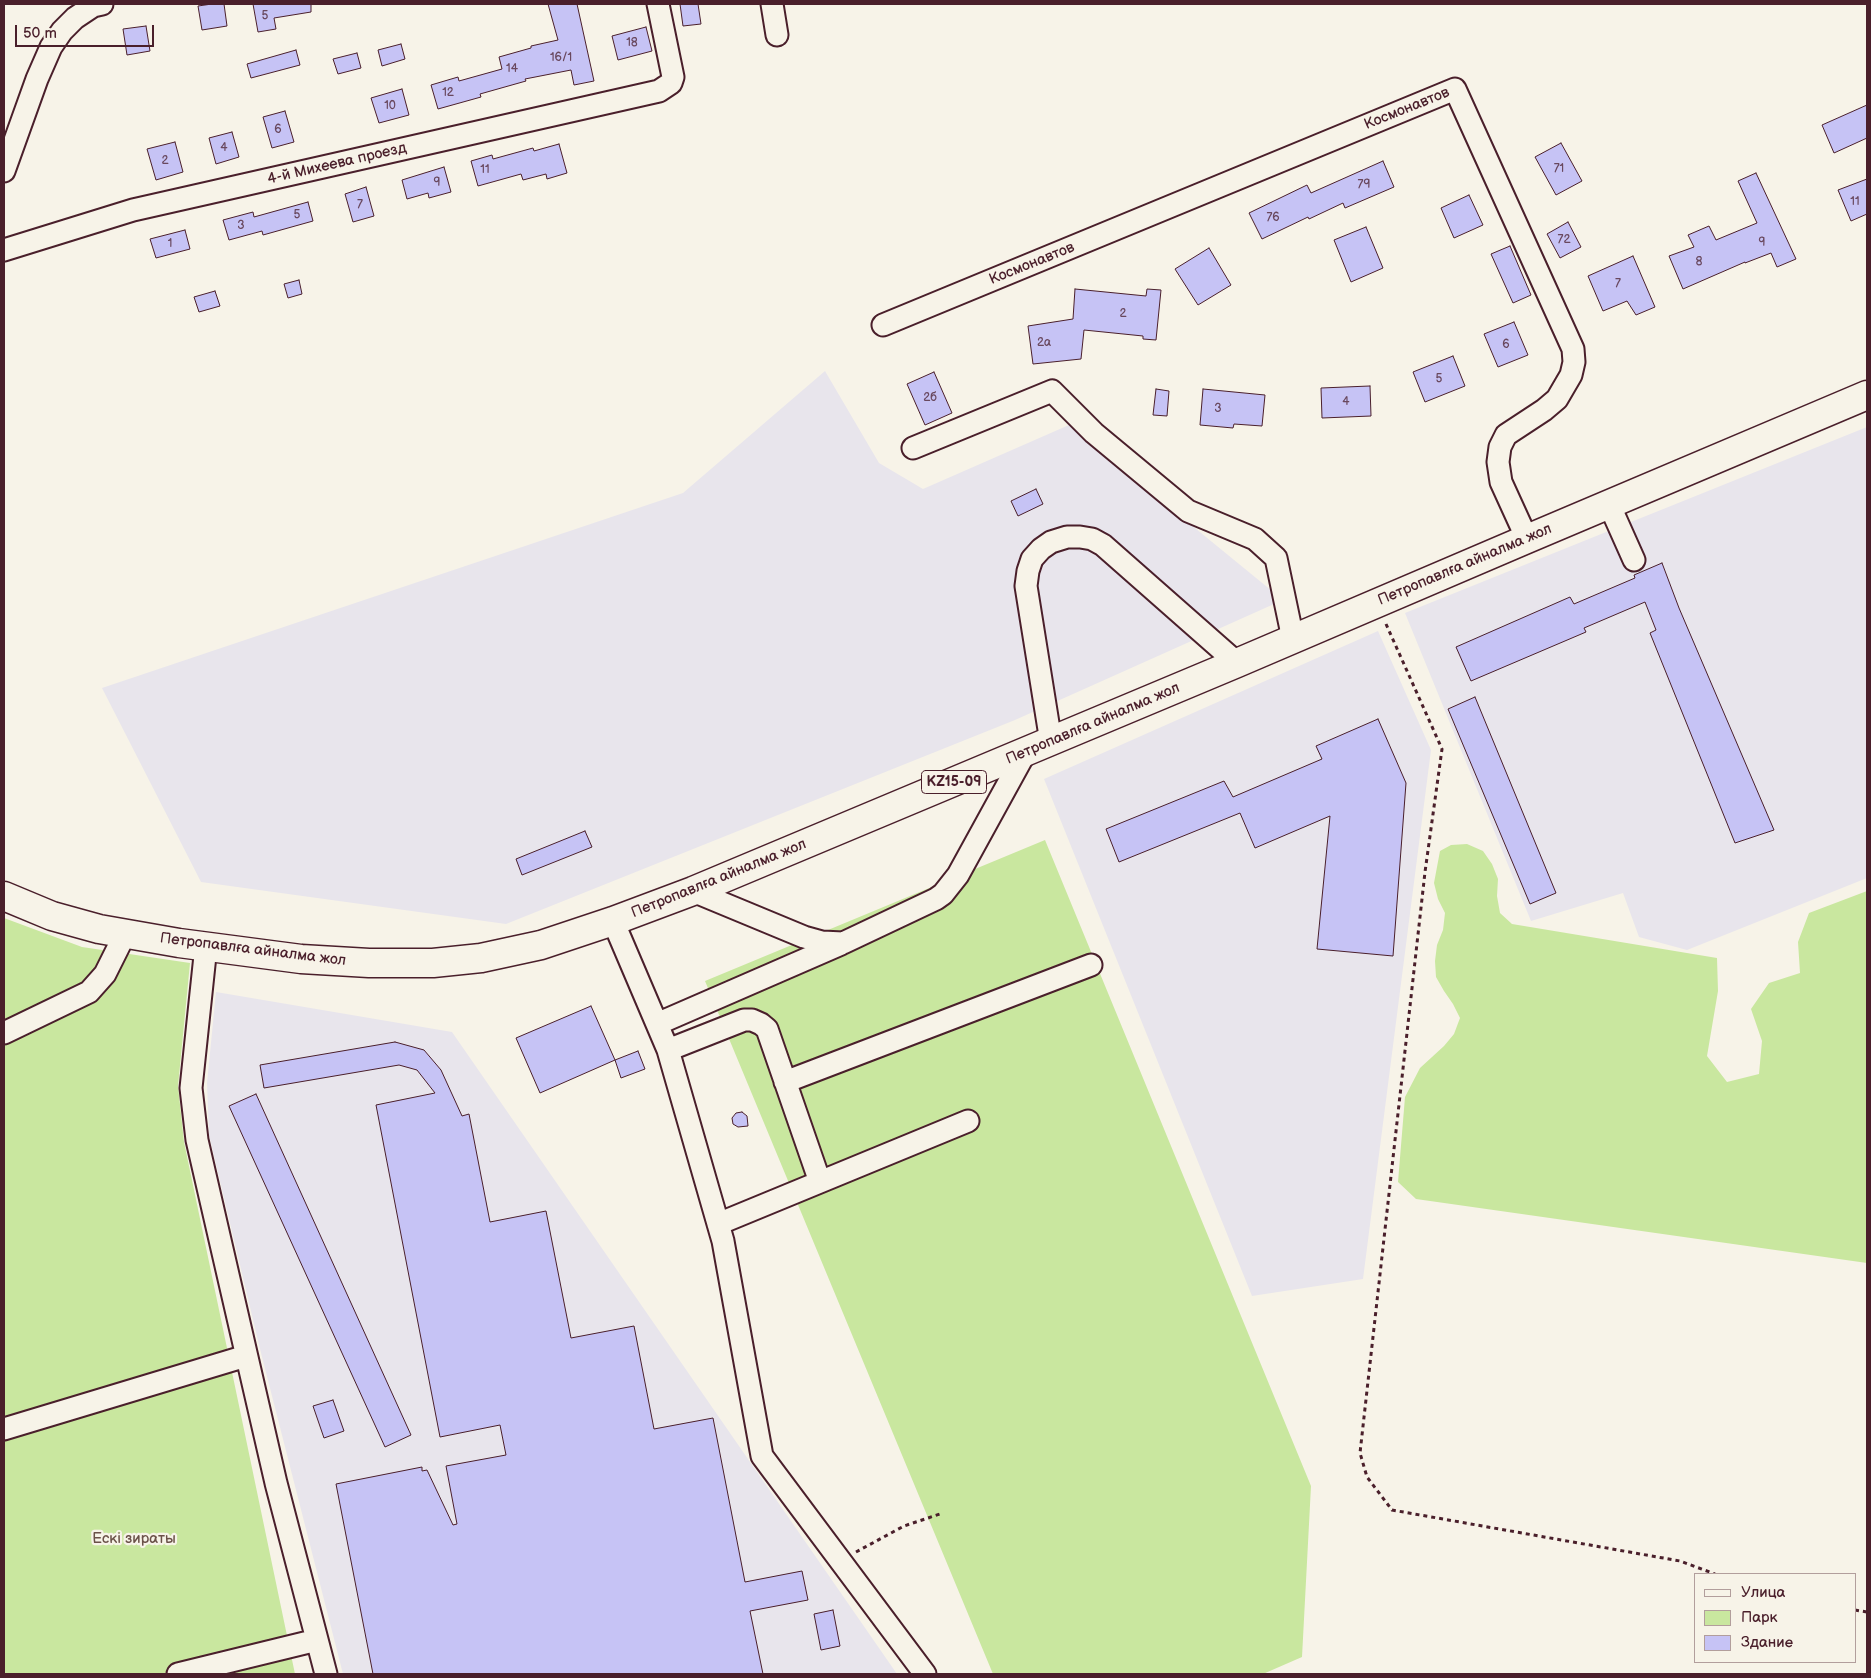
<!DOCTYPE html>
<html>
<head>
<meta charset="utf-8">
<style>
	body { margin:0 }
	#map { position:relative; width:1871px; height:1678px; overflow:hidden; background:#f7f3e8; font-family:"Balsamiq Sans",sans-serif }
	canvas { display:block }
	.frame { position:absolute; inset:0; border:5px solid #4a1f2b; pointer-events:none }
	.legend { position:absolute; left:1694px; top:1573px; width:162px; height:90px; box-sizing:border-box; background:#f7f3e8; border:1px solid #b29e9c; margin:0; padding:6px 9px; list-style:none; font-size:15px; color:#4a1f2b }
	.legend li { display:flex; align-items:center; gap:10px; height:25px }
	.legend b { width:25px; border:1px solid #b29e9c }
	.scale { position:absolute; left:15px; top:25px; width:139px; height:22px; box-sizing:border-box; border:2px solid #4a1f2b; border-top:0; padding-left:6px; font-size:15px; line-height:18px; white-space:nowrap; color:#4a1f2b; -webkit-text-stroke:4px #f7f3e8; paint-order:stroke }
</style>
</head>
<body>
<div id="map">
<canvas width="1871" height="1678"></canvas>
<div class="frame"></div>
<ul class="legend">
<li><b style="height:6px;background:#f7f3e8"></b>Улица</li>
<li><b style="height:14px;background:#c9e79f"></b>Парк</li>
<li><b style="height:14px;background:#c6c3f5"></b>Здание</li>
</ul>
<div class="scale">50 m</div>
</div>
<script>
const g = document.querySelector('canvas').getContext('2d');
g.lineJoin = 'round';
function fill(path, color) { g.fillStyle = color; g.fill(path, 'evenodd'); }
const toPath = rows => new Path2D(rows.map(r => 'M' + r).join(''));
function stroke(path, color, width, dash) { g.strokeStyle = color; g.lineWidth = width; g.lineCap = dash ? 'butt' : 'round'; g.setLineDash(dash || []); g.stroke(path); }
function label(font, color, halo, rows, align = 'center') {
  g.font = font + ' "Balsamiq Sans",sans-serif'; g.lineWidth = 4.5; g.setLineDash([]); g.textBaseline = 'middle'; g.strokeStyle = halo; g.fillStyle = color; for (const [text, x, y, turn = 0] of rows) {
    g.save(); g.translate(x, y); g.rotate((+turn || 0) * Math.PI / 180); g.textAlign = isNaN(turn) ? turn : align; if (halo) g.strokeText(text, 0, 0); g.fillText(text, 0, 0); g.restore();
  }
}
fill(toPath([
	[825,371,879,463,923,489,1069,425,1283,600,1015,720,506,924,201,882,102,688,683,493],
	[1867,427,1867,878,1687,950,1639,937,1623,893,1531,921,1405,613],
	[1378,631,1431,750,1363,1279,1252,1296,1044,779],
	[216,992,452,1032,897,1674,343,1674,260,1349,209,1135,207,1083]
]), '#e8e5ec');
fill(toPath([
	[1045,840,1311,1486,1302,1657,1263,1674,993,1674,705,981],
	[1467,844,1483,851,1492,864,1498,879,1497,896,1500,913,1512,924,1717,958,1718,991,1707,1056,1727,1082,1759,1074,1762,1041,1751,1009,1769,983,1800,973,1798,942,1809,913,1867,891,1867,1263,1416,1199,1398,1182,1405,1097,1420,1068,1444,1046,1454,1034,1460,1018,1453,1004,1444,991,1436,977,1435,961,1437,945,1443,930,1445,913,1438,899,1434,883,1440,851,1451,845],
	[4,918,82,947,190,963,178,1086,184,1142,295,1674,4,1674]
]), '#c9e79f');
const building = toPath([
	[212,4,224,4,227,26,202,30,198,6,212,4],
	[253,4,311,4,311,12,274,18,276,29,258,32,253,4],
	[548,4,577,4,594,81,574,85,571,70,525,79,526,81,480,94,481,97,438,109,431,85,458,77,459,81,502,69,499,57,531,48,531,46,558,40,548,4],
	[680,4,698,4,701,24,683,26,680,4],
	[146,26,150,51,127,55,123,29,146,26],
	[646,27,652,51,618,60,612,36,646,27],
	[401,44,405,59,382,66,378,50,401,44],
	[296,50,300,65,251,78,247,64,296,50],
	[357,53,361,68,338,74,333,59,357,53],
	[402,89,409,115,379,123,371,98,402,89],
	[1867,105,1867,138,1834,153,1822,125,1867,105],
	[285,111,294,142,272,148,263,117,285,111],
	[232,132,239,157,216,164,209,138,232,132],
	[175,142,183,172,156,180,147,149,175,142],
	[1561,143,1582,181,1556,195,1535,157,1561,143],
	[559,144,567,173,547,179,546,174,523,180,521,174,478,186,471,161,492,155,493,159,533,148,534,151,559,144],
	[1383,161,1394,187,1345,208,1343,203,1309,219,1308,217,1262,239,1249,213,1307,185,1311,193,1383,161],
	[444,167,451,192,429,198,428,193,407,199,402,180,444,167],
	[1756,173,1796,259,1777,267,1771,253,1745,263,1745,262,1683,289,1669,256,1694,247,1688,235,1709,226,1716,240,1757,223,1738,181,1756,173],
	[1867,179,1867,214,1851,221,1838,190,1867,179],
	[366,187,374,216,353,222,345,194,366,187],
	[1469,195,1483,225,1454,238,1441,208,1469,195],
	[308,202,313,221,263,235,262,231,229,240,223,220,253,212,254,217,308,202],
	[1568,222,1581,247,1560,258,1547,234,1568,222],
	[1366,227,1383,268,1351,282,1334,240,1366,227],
	[185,230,190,249,156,258,150,239,185,230],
	[1510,246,1531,295,1513,303,1491,254,1510,246],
	[1209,248,1231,285,1198,305,1175,269,1209,248],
	[1633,256,1655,307,1636,315,1627,301,1603,311,1588,276,1633,256],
	[299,280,302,294,288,298,284,284,299,280],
	[1075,289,1146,296,1147,289,1161,290,1156,340,1143,339,1143,336,1084,330,1081,359,1033,364,1028,326,1073,319,1075,289],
	[215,291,220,306,199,312,194,297,215,291],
	[1514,322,1528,355,1498,367,1484,334,1514,322],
	[1453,356,1465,386,1425,402,1413,372,1453,356],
	[934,372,952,413,925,425,907,384,934,372],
	[1370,386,1371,416,1322,418,1321,388,1370,386],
	[1156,389,1169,391,1167,416,1153,415,1156,389],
	[1203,389,1265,395,1262,426,1234,424,1233,428,1200,425,1203,389],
	[1036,489,1043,504,1018,516,1011,501,1036,489],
	[1662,563,1679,608,1774,830,1735,843,1650,633,1656,630,1645,602,1584,628,1586,632,1471,681,1456,647,1570,597,1574,604,1635,578,1634,575,1662,563],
	[1475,697,1556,893,1530,904,1448,709,1475,697],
	[1378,719,1406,783,1393,956,1317,949,1330,816,1255,848,1240,813,1119,862,1106,829,1224,781,1233,797,1322,759,1316,746,1378,719],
	[585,831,592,847,522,875,516,859,585,831],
	[591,1006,615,1060,540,1093,516,1038,591,1006],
	[395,1042,424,1050,441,1070,462,1116,469,1114,490,1222,546,1211,571,1338,634,1326,654,1429,713,1418,745,1582,802,1571,808,1600,750,1611,763,1674,373,1674,336,1484,422,1467,422,1471,427,1470,453,1525,457,1524,446,1466,506,1455,500,1425,440,1437,376,1105,435,1093,417,1070,399,1065,264,1088,260,1065,395,1042],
	[638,1051,645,1069,621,1078,615,1060,638,1051],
	[256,1094,411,1435,385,1447,229,1106,256,1094],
	[742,1112,747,1116,748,1126,738,1127,733,1124,732,1118,736,1113,742,1112],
	[333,1400,344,1431,324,1438,313,1406,333,1400],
	[833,1610,840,1646,821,1650,814,1614,833,1610]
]);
fill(building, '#c6c3f5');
stroke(building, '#4a1f2b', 1);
const minor = toPath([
	[772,4,777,35],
	[4,171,37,79,51,47,62,31,75,18,93,6,102,4],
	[4,250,133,210,659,91,671,83,673,77,658,4],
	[883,325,1455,89,1573,349,1574,362,1571,375,1557,399,1544,410,1506,435,1500,447,1498,462,1501,482,1527,539],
	[913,448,1052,391,1094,433,1188,511,1255,539,1276,558,1293,639],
	[1609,504,1634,560],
	[1051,742,1026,586,1028,571,1032,559,1041,549,1051,542,1067,537,1080,537,1092,539,1103,545,1237,663],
	[693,891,804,937,822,942,843,943,936,899,943,894,958,875,1025,753],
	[613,921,668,1050,723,1241,762,1456,925,1674],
	[206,946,191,1088,197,1140,276,1483,326,1674],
	[657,1024,841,944],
	[4,1033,89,992,105,974,125,934],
	[668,1050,744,1020,752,1020,761,1024,767,1029,820,1182],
	[785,1082,1091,965],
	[718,1224,968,1121],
	[4,1429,246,1356],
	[178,1674,317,1640]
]);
const highway = toPath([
	[4,896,52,916,99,929,179,943,301,959,369,963,433,963,481,958,541,945,613,921,693,891,1237,663,1527,539,1867,395]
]);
stroke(minor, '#4a1f2b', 25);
stroke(highway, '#4a1f2b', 31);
stroke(toPath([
	[1386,624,1442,749,1425,872,1360,1453,1367,1477,1392,1510,1680,1561,1715,1574],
	[856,1552,904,1526,940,1514],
	[1855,1610,1867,1612]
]), '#4a1f2b', 3, [4, 4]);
stroke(minor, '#f7f3e8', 21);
stroke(highway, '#f7f3e8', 28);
label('12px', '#69485e', null, [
	["5",265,16],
	["18",632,43],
	["16/1",561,58],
	["14",512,69],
	["12",448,93],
	["10",390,106],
	["6",278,130],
	["4",224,148],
	["2",165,161],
	["71",1559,169],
	["11",485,170],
	["9",437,183],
	["79",1364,185],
	["11",1855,202],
	["7",360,205],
	["5",297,215],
	["76",1273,218],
	["3",241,226],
	["72",1564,240],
	["9",1762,243],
	["1",170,244],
	["8",1699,262],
	["7",1618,284],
	["2",1123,314],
	["2а",1044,343],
	["6",1506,345],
	["5",1439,379],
	["2б",930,398],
	["4",1346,402],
	["3",1218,409]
]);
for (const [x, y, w] of [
	[954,782,65]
]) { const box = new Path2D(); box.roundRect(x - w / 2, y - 11.5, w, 23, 4); g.fillStyle = '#f7f3e8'; g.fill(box); stroke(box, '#4a1f2b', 1); }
label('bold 14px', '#4a1f2b', null, [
	["KZ15-09",954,782]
]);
label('15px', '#4a1f2b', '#f7f3e8', [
	["Космонавтов",1407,109,-22],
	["4-й Михеева проезд",337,164,-13],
	["Космонавтов",1032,264,-22],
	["Петропавлға айналма жол",1465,565,-23],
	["Петропавлға айналма жол",1093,724,-23],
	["Петропавлға айналма жол",719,879,-22],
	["Петропавлға айналма жол",253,950,7]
]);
label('15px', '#6a5148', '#f7f3e8', [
	["Ескі зираты",134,1539]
]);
</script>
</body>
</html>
